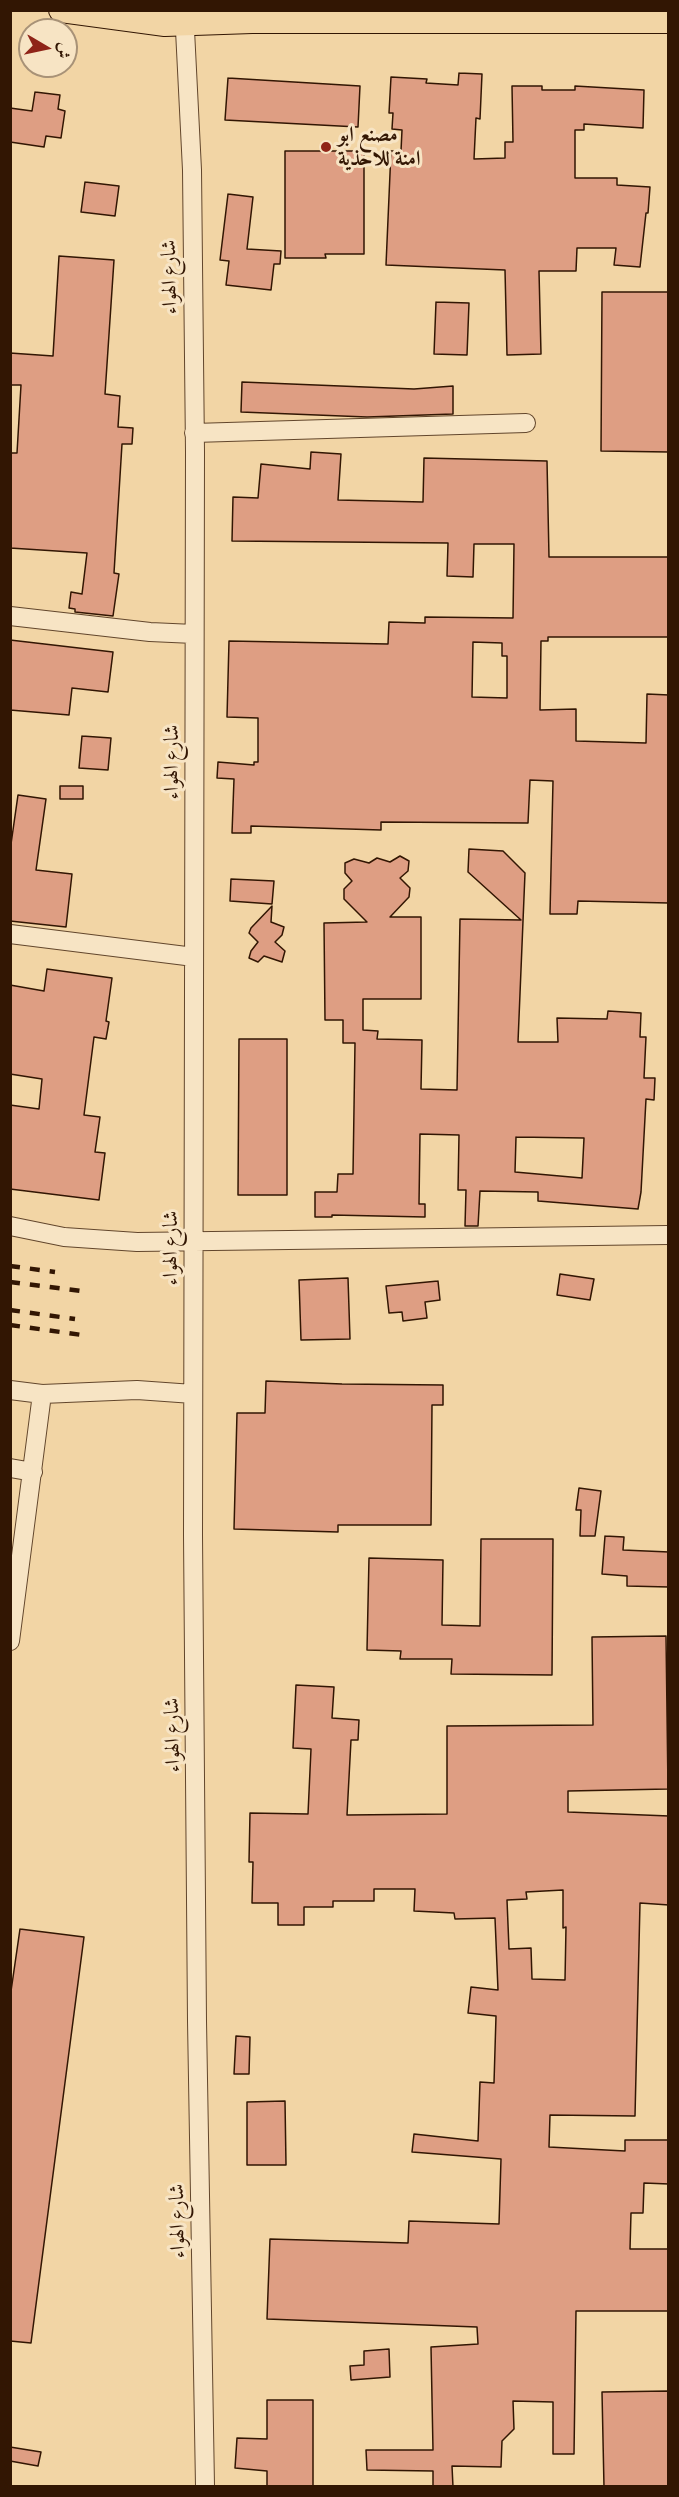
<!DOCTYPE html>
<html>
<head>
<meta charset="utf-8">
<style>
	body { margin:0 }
	#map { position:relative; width:679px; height:2497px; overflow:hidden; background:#f2d5a5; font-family:"EB Garamond",Amiri,serif }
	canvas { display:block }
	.frame { position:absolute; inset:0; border:12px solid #321603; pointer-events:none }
	.north { position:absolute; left:18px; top:18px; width:60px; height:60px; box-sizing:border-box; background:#f7e4c4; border:2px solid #a89277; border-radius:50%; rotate:99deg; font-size:16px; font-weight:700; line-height:24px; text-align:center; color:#321603 }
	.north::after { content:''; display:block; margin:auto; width:21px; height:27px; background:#8f2418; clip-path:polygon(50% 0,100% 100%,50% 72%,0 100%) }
</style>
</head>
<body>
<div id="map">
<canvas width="679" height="2497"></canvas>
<div class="frame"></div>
<div class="north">ش</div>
</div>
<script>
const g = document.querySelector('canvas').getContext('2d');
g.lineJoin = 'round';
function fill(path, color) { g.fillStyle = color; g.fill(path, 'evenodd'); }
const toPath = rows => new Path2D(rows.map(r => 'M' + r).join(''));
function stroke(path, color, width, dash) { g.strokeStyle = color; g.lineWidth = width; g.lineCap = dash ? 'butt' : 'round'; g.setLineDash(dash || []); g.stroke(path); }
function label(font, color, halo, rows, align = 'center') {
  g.font = font + ' "EB Garamond",Amiri,serif'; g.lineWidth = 6; g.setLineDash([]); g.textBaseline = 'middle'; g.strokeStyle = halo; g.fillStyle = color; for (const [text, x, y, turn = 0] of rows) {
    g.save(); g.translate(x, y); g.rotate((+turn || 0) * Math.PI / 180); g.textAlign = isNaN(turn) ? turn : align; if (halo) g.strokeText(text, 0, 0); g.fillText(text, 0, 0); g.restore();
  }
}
const building = toPath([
	[459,73,482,74,480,119,476,118,474,159,505,158,505,142,513,142,512,86,542,86,542,90,575,90,575,86,644,90,643,128,584,124,584,130,575,130,575,178,617,178,617,185,650,187,648,213,646,213,640,267,614,265,616,248,577,248,576,271,539,271,541,354,507,355,505,270,386,265,391,151,401,151,402,130,392,129,393,113,389,113,391,77,427,79,426,83,458,85,459,73],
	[228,78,360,86,358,127,225,120,228,78],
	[35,92,60,95,58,109,65,111,61,138,46,136,44,147,10,142,10,108,32,111,35,92],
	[285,151,364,151,364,254,325,254,326,258,285,258,285,151],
	[85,182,119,186,115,216,81,212,85,182],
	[228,194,253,197,247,249,281,251,280,264,274,264,271,290,226,285,229,261,220,260,228,194],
	[59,256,114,260,105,394,120,396,118,427,133,428,132,444,122,444,114,573,119,574,113,616,75,612,75,609,69,608,71,592,82,594,87,553,10,548,10,453,17,453,21,385,10,385,10,353,53,356,59,256],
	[602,292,669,292,669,452,601,451,602,292],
	[436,302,469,303,467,355,434,354,436,302],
	[242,382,414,389,453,386,453,414,367,417,241,412,242,382],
	[311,452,341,454,338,500,423,502,424,458,547,461,549,557,669,557,669,637,548,637,548,641,541,641,540,710,576,709,576,741,646,743,647,694,669,695,669,903,578,901,577,914,550,914,553,781,530,780,528,823,381,822,381,830,251,826,251,833,232,833,234,779,217,778,218,762,254,765,254,762,258,762,258,718,227,717,229,641,388,644,389,622,425,623,425,617,513,618,514,544,474,544,473,577,447,576,448,543,232,541,233,497,258,498,261,464,310,469,311,452],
	[473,642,502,643,502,656,507,656,507,698,472,697,473,642],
	[10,640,113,652,108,692,72,688,69,715,10,710,10,640],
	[82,736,111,738,108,770,79,768,82,736],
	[60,786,83,786,83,799,60,799,60,786],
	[18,795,46,799,36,870,72,874,66,927,10,921,10,851,18,795],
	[469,849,503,851,525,873,518,1042,558,1042,557,1018,607,1019,608,1011,641,1013,640,1037,646,1037,644,1078,655,1078,654,1100,646,1099,641,1192,638,1209,538,1201,538,1192,480,1191,478,1226,465,1226,466,1190,458,1190,459,1135,420,1134,419,1204,425,1204,425,1217,332,1215,332,1217,315,1217,315,1192,337,1192,338,1174,353,1174,355,1043,343,1043,343,1020,325,1020,324,923,367,922,344,899,344,889,352,881,345,873,345,863,354,859,369,863,377,858,390,862,400,856,409,861,408,871,400,878,410,888,409,897,390,917,421,917,421,999,363,999,363,1030,378,1031,377,1039,422,1040,421,1089,457,1090,460,919,521,920,468,872,469,849],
	[516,1137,584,1138,582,1178,515,1172,516,1137],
	[231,879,274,881,272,904,230,901,231,879],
	[272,906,271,922,284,927,282,935,275,942,285,951,282,962,264,956,258,962,249,958,251,951,258,942,249,933,251,928,272,906],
	[47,969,112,978,106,1021,109,1022,106,1039,94,1037,84,1115,100,1117,95,1152,105,1153,99,1200,10,1189,10,1105,39,1109,42,1079,10,1074,10,985,44,991,47,969],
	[239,1039,287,1039,287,1195,238,1195,239,1039],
	[560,1274,594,1279,590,1300,557,1295,560,1274],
	[348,1278,350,1339,301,1340,299,1280,348,1278],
	[438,1281,440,1300,425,1302,427,1318,403,1321,402,1312,389,1313,386,1286,438,1281],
	[266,1381,342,1384,443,1385,443,1405,432,1405,431,1525,338,1525,338,1532,234,1529,237,1413,265,1413,266,1381],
	[579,1488,601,1491,595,1536,580,1536,581,1510,576,1510,579,1488],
	[605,1536,624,1537,623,1550,669,1552,669,1587,627,1586,627,1576,602,1574,605,1536],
	[481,1539,553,1539,552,1675,451,1674,452,1659,400,1659,401,1651,367,1650,369,1558,443,1560,442,1625,480,1626,481,1539],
	[666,1636,668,1789,568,1791,568,1812,669,1816,669,1905,640,1903,635,2116,550,2115,549,2147,625,2151,625,2140,669,2140,669,2184,644,2183,643,2213,631,2213,630,2249,669,2249,669,2311,576,2311,574,2454,553,2454,553,2402,513,2401,514,2429,502,2441,501,2467,452,2466,453,2487,433,2487,433,2471,367,2470,366,2450,433,2450,431,2347,478,2344,477,2327,267,2319,270,2239,408,2243,409,2221,499,2224,501,2159,412,2152,414,2134,478,2141,480,2082,494,2083,496,2016,468,2013,471,1987,498,1990,495,1918,455,1919,454,1913,414,1911,415,1889,374,1889,374,1901,333,1901,333,1907,304,1907,304,1925,278,1925,278,1903,252,1903,253,1862,249,1862,250,1813,308,1814,311,1749,293,1748,296,1685,334,1687,332,1718,359,1720,358,1740,351,1740,347,1815,447,1814,447,1726,593,1725,592,1637,666,1636],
	[563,1890,563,1928,566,1927,565,1980,532,1979,531,1948,509,1949,507,1900,527,1899,526,1892,563,1890],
	[20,1929,84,1937,31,2343,10,2341,10,1998,20,1929],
	[236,2036,250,2037,249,2074,234,2074,236,2036],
	[285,2101,286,2165,247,2165,247,2102,285,2101],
	[389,2349,390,2377,351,2380,350,2366,364,2365,364,2351,389,2349],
	[669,2391,669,2487,604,2487,602,2392,669,2391],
	[267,2400,313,2400,313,2487,267,2487,267,2471,235,2468,237,2438,267,2439,267,2400],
	[10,2447,41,2452,38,2466,10,2461,10,2447]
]);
fill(building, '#de9e83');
stroke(building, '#321603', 1.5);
const minor = toPath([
	[184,10,192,170,195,452,193,1535,197,2021,205,2486],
	[194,433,526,423],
	[10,616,150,632,194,634],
	[10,934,194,957],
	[10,1226,64,1237,137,1242,668,1235],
	[10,1390,42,1394,137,1390,193,1394],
	[10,1468,33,1472],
	[10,1641,42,1394]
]);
const major = toPath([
	[61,10,165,24,252,21,668,21]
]);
stroke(minor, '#62462c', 20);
stroke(major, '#321603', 26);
stroke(minor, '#f7e4c4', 18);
stroke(major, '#f2d5a5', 24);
stroke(toPath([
	[10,1266,55,1272],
	[10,1282,81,1291],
	[10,1310,75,1319],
	[10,1325,82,1335]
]), '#321603', 4.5, [10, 10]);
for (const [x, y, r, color] of [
	[326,147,6,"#8f2418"]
]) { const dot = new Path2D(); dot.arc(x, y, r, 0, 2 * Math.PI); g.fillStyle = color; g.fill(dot); stroke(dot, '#f7e4c4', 2); }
label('bold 21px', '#321603', '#f7e4c4', [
	["مصنع ابو",338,135],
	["امنة للاحذية",338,159]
], 'left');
label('21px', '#321603', '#f7e4c4', [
	["شارع الهواء",170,277,-91],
	["شارع الهواء",172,762,-90],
	["شارع الهواء",171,1248,-90],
	["شارع الهواء",173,1735,-91],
	["شارع الهواء",178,2221,-91]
]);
</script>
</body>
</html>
